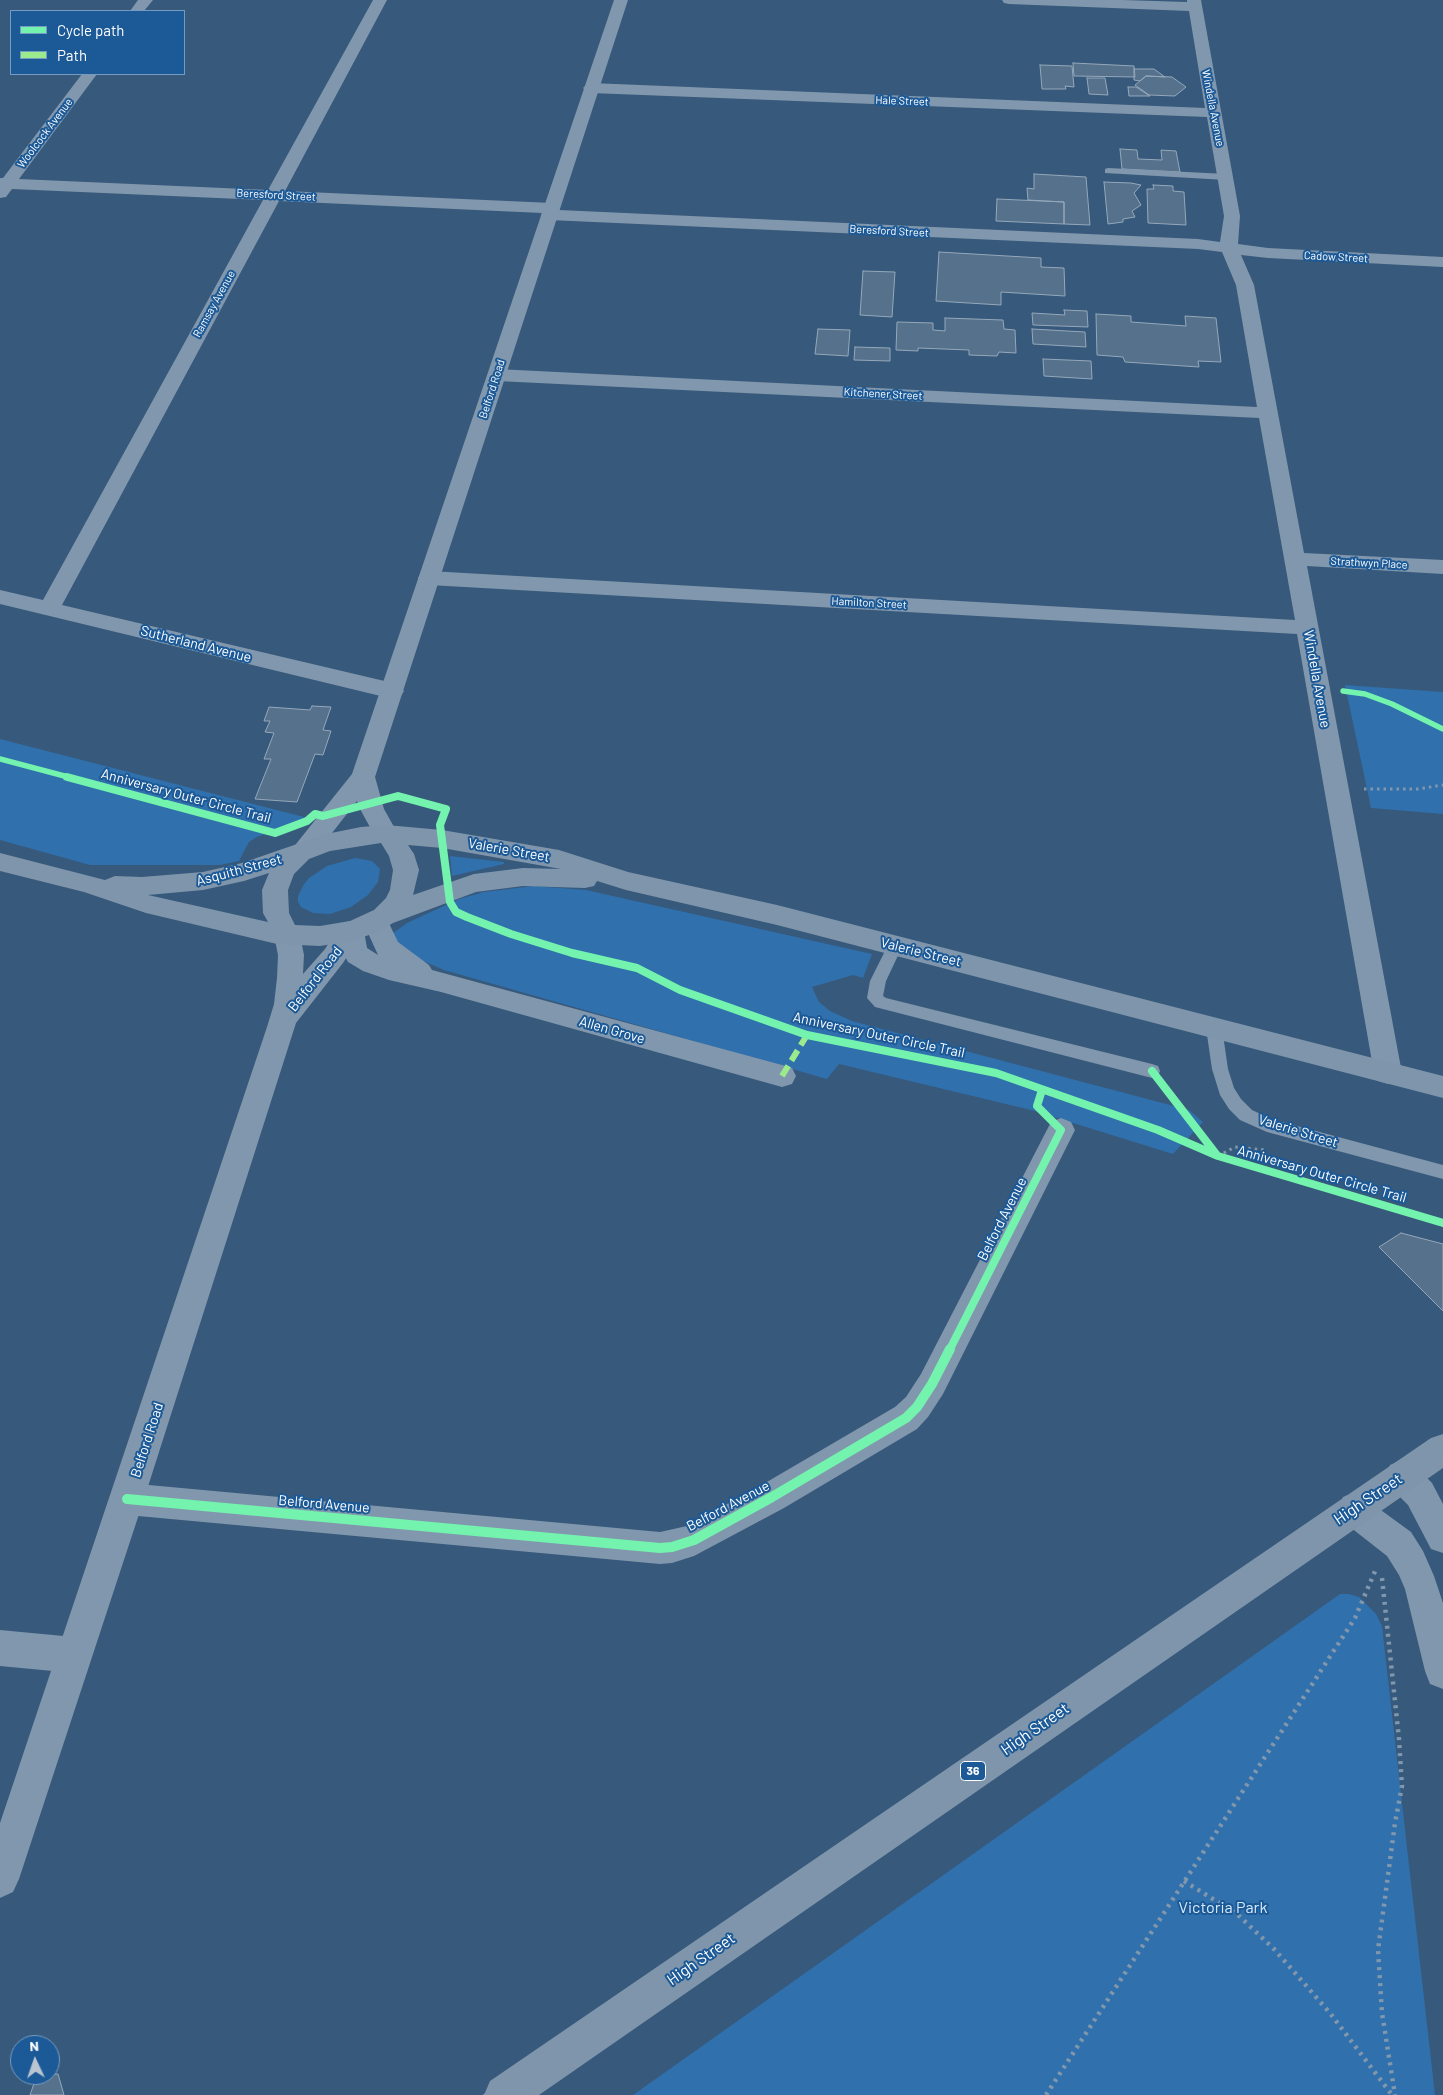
<!DOCTYPE html>
<html>
<head>
<meta charset="utf-8">
<style>
	body { margin:0 }
	#map { position:relative; width:1443px; height:2095px; overflow:hidden; background:#37597b; font-family:Barlow,sans-serif }
	canvas { display:block }
	.legend { position:absolute; left:10px; top:10px; width:175px; height:65px; box-sizing:border-box; background:#1b5997; border:1px solid #769bc1; margin:0; padding:6px 9px; list-style:none; font-size:15px; color:#fff }
	.legend li { display:flex; align-items:center; gap:10px; height:25px }
	.legend b { width:25px; border:1px solid #769bc1 }
	.north { position:absolute; left:10px; top:2035px; width:50px; height:50px; box-sizing:border-box; background:#1b5997; border:1px solid #769bc1; border-radius:50%; rotate:357deg; font-size:14px; font-weight:700; line-height:20px; text-align:center; color:#fff }
	.north::after { content:''; display:block; margin:auto; width:18px; height:22px; background:#b9c5d1; clip-path:polygon(50% 0,100% 100%,50% 72%,0 100%) }
</style>
</head>
<body>
<div id="map">
<canvas width="1443" height="2095"></canvas>
<ul class="legend">
<li><b style="height:6px;background:#73f3ae"></b>Cycle path</li>
<li><b style="height:6px;background:#9bea8d"></b>Path</li>
</ul>
<div class="north">N</div>
</div>
<script>
const g = document.querySelector('canvas').getContext('2d');
g.lineJoin = 'round';
function fill(path, color) { g.fillStyle = color; g.fill(path, 'evenodd'); }
const toPath = rows => new Path2D(rows.map(r => 'M' + r).join(''));
function stroke(path, color, width, dash) { g.strokeStyle = color; g.lineWidth = width; g.lineCap = dash ? 'butt' : 'round'; g.setLineDash(dash || []); g.stroke(path); }
function label(font, color, halo, rows, align = 'center') {
  g.font = font + ' Barlow,sans-serif'; g.lineWidth = 4; g.setLineDash([]); g.textBaseline = 'middle'; g.strokeStyle = halo; g.fillStyle = color; for (const [text, x, y, turn = 0] of rows) {
    g.save(); g.translate(x, y); g.rotate((+turn || 0) * Math.PI / 180); g.textAlign = isNaN(turn) ? turn : align; if (halo) g.strokeText(text, 0, 0); g.fillText(text, 0, 0); g.restore();
  }
}
fill(toPath([
	[1345,685,1443,692,1443,814,1371,808],
	[0,739,308,818,257,837,249,842,239,861,220,865,90,865,0,840],
	[450,856,504,862,504,864,452,876],
	[355,858,372,861,380,869,378,882,368,895,351,907,330,914,313,913,301,907,298,902,298,896,304,884,309,878,327,866],
	[534,886,586,890,872,954,863,978,853,975,812,987,819,1002,830,1011,852,1021,1189,1110,1203,1122,1173,1154,1031,1110,839,1064,827,1079,444,970,414,957,397,946,392,934,407,923,459,899,484,892],
	[1340,1594,1349,1594,1359,1597,1376,1614,1382,1626,1435,2095,633,2095]
]), '#3070ac');
const building = toPath([
	[1073,63,1134,66,1135,77,1074,76,1073,63],
	[1040,65,1072,66,1074,87,1065,86,1066,89,1042,89,1040,65],
	[1134,69,1154,69,1165,77,1146,76,1140,81,1134,80,1134,69],
	[1146,76,1172,77,1186,87,1175,96,1149,95,1135,85,1146,76],
	[1087,78,1105,78,1108,95,1089,94,1087,78],
	[1128,87,1136,87,1150,96,1129,96,1128,87],
	[1120,149,1137,150,1138,159,1162,160,1161,150,1176,151,1180,172,1122,169,1120,149],
	[1034,174,1086,177,1090,225,1064,224,1064,202,1028,200,1027,188,1034,189,1034,174],
	[1104,182,1131,183,1141,185,1134,193,1141,205,1132,211,1135,217,1123,219,1123,222,1108,224,1104,182],
	[1153,185,1173,186,1173,191,1184,192,1186,225,1148,223,1147,189,1154,189,1153,185],
	[997,199,1064,202,1064,224,996,221,997,199],
	[939,252,1041,258,1041,267,1064,268,1065,296,1001,292,1001,305,936,301,939,252],
	[863,271,895,272,892,317,860,315,863,271],
	[1064,310,1087,311,1088,327,1033,325,1032,313,1065,315,1064,310],
	[1096,314,1131,316,1131,322,1186,326,1185,316,1216,318,1221,362,1198,361,1199,367,1125,362,1123,357,1097,355,1096,314],
	[945,318,1003,320,1004,329,1015,330,1016,353,999,352,997,356,969,355,969,350,918,348,918,351,896,350,897,322,933,323,933,330,945,331,945,318],
	[818,329,850,330,848,356,815,354,818,329],
	[1032,329,1085,332,1086,347,1033,344,1032,329],
	[855,347,890,348,890,361,854,360,855,347],
	[1043,359,1091,361,1092,379,1044,376,1043,359],
	[312,706,331,707,323,730,331,731,323,755,315,754,297,802,255,799,271,759,264,759,274,733,265,732,270,721,264,721,269,707,310,710,312,706],
	[1401,1233,1443,1244,1443,1311,1379,1247,1401,1233],
	[50,2074,58,2074,64,2095,30,2095,37,2075,50,2074]
]);
fill(building, '#56718b');
stroke(building, '#95a8bb', 1);
stroke(toPath([
	[1364,789,1418,789,1443,785],
	[1218,1156,1235,1147,1265,1150]
]), '#8197ad', 3, [2.5, 4]);
stroke(toPath([
	[1382,1578,1399,1739,1402,1786,1395,1823,1378,1950,1382,2013,1395,2095],
	[1184,1881,1237,1914,1274,1949,1330,2013,1392,2095],
	[1046,2095,1355,1618,1376,1569]
]), '#8197ad', 4.5, [3, 5]);
fill(toPath([
	[1108,168,1226,174,1231,177,1226,180,1105,173,1105,169,1108,168],
	[895,939,900,941,903,945,886,981,883,996,886,998,1152,1064,1158,1066,1160,1071,1158,1076,1152,1078,875,1007,867,998,870,981,890,941,895,939],
	[1214,1022,1220,1024,1222,1028,1228,1069,1234,1088,1241,1099,1252,1110,1271,1119,1443,1165,1443,1179,1267,1132,1240,1120,1229,1109,1220,1095,1212,1069,1206,1028,1208,1024,1214,1022]
]), '#8197ad');
fill(toPath([
	[138,0,153,0,144,11,130,11,138,0],
	[373,0,387,0,285,191,552,203,558,204,560,208,559,210,1198,239,1220,242,1224,216,1207,117,591,93,586,91,583,88,586,85,591,83,1205,108,1189,11,1009,4,1004,3,1002,0,1122,0,1187,2,1187,0,1201,0,1240,216,1238,244,1268,248,1443,257,1443,267,1268,258,1241,255,1254,285,1304,553,1443,560,1443,574,1307,566,1402,1073,1398,1081,1388,1084,1378,1081,1374,1073,1297,634,429,585,421,583,418,578,421,573,429,571,1295,620,1259,418,497,381,490,379,488,375,490,371,497,369,1257,407,1236,285,1222,252,1198,249,549,220,543,219,541,215,542,213,279,201,62,605,393,683,401,686,404,691,401,696,393,699,0,604,0,590,43,600,263,200,12,189,6,197,0,198,0,178,3,178,82,74,97,74,19,179,268,190,373,0],
	[376,912,385,915,398,942,429,965,432,970,782,1065,792,1068,796,1076,792,1084,782,1087,441,992,389,980,363,971,348,962,341,949,338,931,342,924,351,921,360,924,364,931,367,948,378,955,363,922,367,915,376,912],
	[1061,1118,1071,1122,1075,1130,943,1394,928,1417,917,1429,784,1508,694,1556,672,1563,660,1564,127,1515,115,1510,110,1499,115,1488,127,1483,660,1532,687,1526,760,1486,895,1407,906,1397,921,1374,1051,1122,1061,1118],
	[1402,1460,1414,1465,1432,1483,1443,1504,1443,1553,1431,1549,1408,1505,1390,1487,1386,1476,1390,1465,1402,1460],
	[1355,1492,1367,1497,1374,1505,1411,1532,1423,1551,1434,1576,1443,1603,1443,1689,1430,1684,1425,1671,1405,1589,1399,1575,1387,1556,1350,1527,1343,1519,1338,1508,1343,1497,1355,1492],
	[0,1630,74,1637,86,1643,92,1655,86,1667,74,1673,0,1666,0,1630]
]), '#8197ad');
fill(toPath([
	[614,0,628,0,375,777,384,809,398,834,395,840,386,843,377,840,360,809,357,801,314,856,305,859,296,856,293,850,296,844,352,774,614,0],
	[350,921,359,924,363,931,343,963,296,1023,144,1499,19,1879,13,1892,0,1898,0,1823,267,1027,274,1004,277,978,278,955,274,935,278,928,287,925,296,928,300,935,304,955,303,974,325,949,341,924,350,921]
]), '#8197ad');
fill(toPath([
	[386,825,442,830,559,850,628,872,777,905,1443,1076,1443,1098,777,925,626,890,597,881,594,886,585,888,523,886,476,892,393,923,378,932,351,941,320,946,277,944,146,913,84,892,0,871,0,853,105,880,115,876,142,877,203,872,242,863,326,834,361,827,386,825],
	[381,843,389,856,393,870,390,890,386,898,374,910,350,921,320,926,295,925,289,913,288,890,294,874,309,859,330,851,381,843],
	[408,845,442,848,561,869,523,868,474,874,413,895,419,870,414,854,408,845],
	[269,873,262,890,263,913,268,922,148,895,203,890,244,881,269,873],
	[1443,1434,1443,1468,539,2095,484,2095,490,2081,1431,1438,1443,1434]
]), '#7f95ab');
stroke(toPath([
	[484,2095,1348,1500,1443,1438],
	[528,2095,1362,1516,1443,1462]
]), '#8095ab', 2);
stroke(toPath([
	[782,1076,807,1035]
]), '#9bea8d', 6, [12, 6]);
stroke(toPath([
	[1343,691,1365,694,1392,704,1443,729],
	[0,759,72,778]
]), '#73f3ae', 5.5);
stroke(toPath([
	[67,777,275,833,307,821,315,814,323,816,398,796,446,809,440,825,450,902,456,912,467,917,511,934,572,953,637,968,680,990,807,1035,996,1073,1158,1130,1218,1156,1443,1223],
	[1152,1071,1216,1154],
	[949,1351,1061,1130,1037,1106,1042,1090]
]), '#73f3ae', 8);
stroke(toPath([
	[127,1499,660,1548,672,1547,694,1540,772,1497,906,1418,917,1407,932,1384,950,1349]
]), '#73f3ae', 10);
label('11px', '#fff', '#1b5997', [
	["Hale Street",902,101,2],
	["Windella Avenue",1213,108,79],
	["Woolcock Avenue",45,133,-53],
	["Beresford Street",276,195,3],
	["Beresford Street",889,231,3],
	["Cadow Street",1336,257,3],
	["Ramsay Avenue",214,304,-61],
	["Belford Road",492,389,-72],
	["Kitchener Street",883,394,3],
	["Strathwyn Place",1369,563,3],
	["Hamilton Street",869,603,3]
]);
for (const [x, y, w] of [
	[973,1771,25]
]) { const box = new Path2D(); box.roundRect(x - w / 2, y - 9.5, w, 19, 4); g.fillStyle = '#1b5997'; g.fill(box); stroke(box, '#fff', 1); }
label('bold 12px', '#fff', null, [
	["36",973,1771]
]);
label('14px', '#fff', '#1b5997', [
	["Sutherland Avenue",196,644,14],
	["Windella Avenue",1317,679,80],
	["Anniversary Outer Circle Trail",186,796,15],
	["Valerie Street",509,850,10],
	["Asquith Street",239,870,-15],
	["Valerie Street",921,952,14],
	["Belford Road",315,979,-52],
	["Allen Grove",612,1030,16],
	["Anniversary Outer Circle Trail",879,1035,12],
	["Valerie Street",1298,1131,17],
	["Anniversary Outer Circle Trail",1322,1174,16],
	["Belford Avenue",1002,1219,-63],
	["Belford Road",147,1440,-72],
	["Belford Avenue",324,1504,5],
	["Belford Avenue",728,1506,-28]
]);
label('16px', '#fff', '#1b5997', [
	["High Street",1368,1499,-34],
	["High Street",1035,1729,-35],
	["High Street",701,1959,-35]
]);
label('16px', '#d6e9fb', '#1b5997', [
	["Victoria Park",1223,1908]
]);
</script>
</body>
</html>
